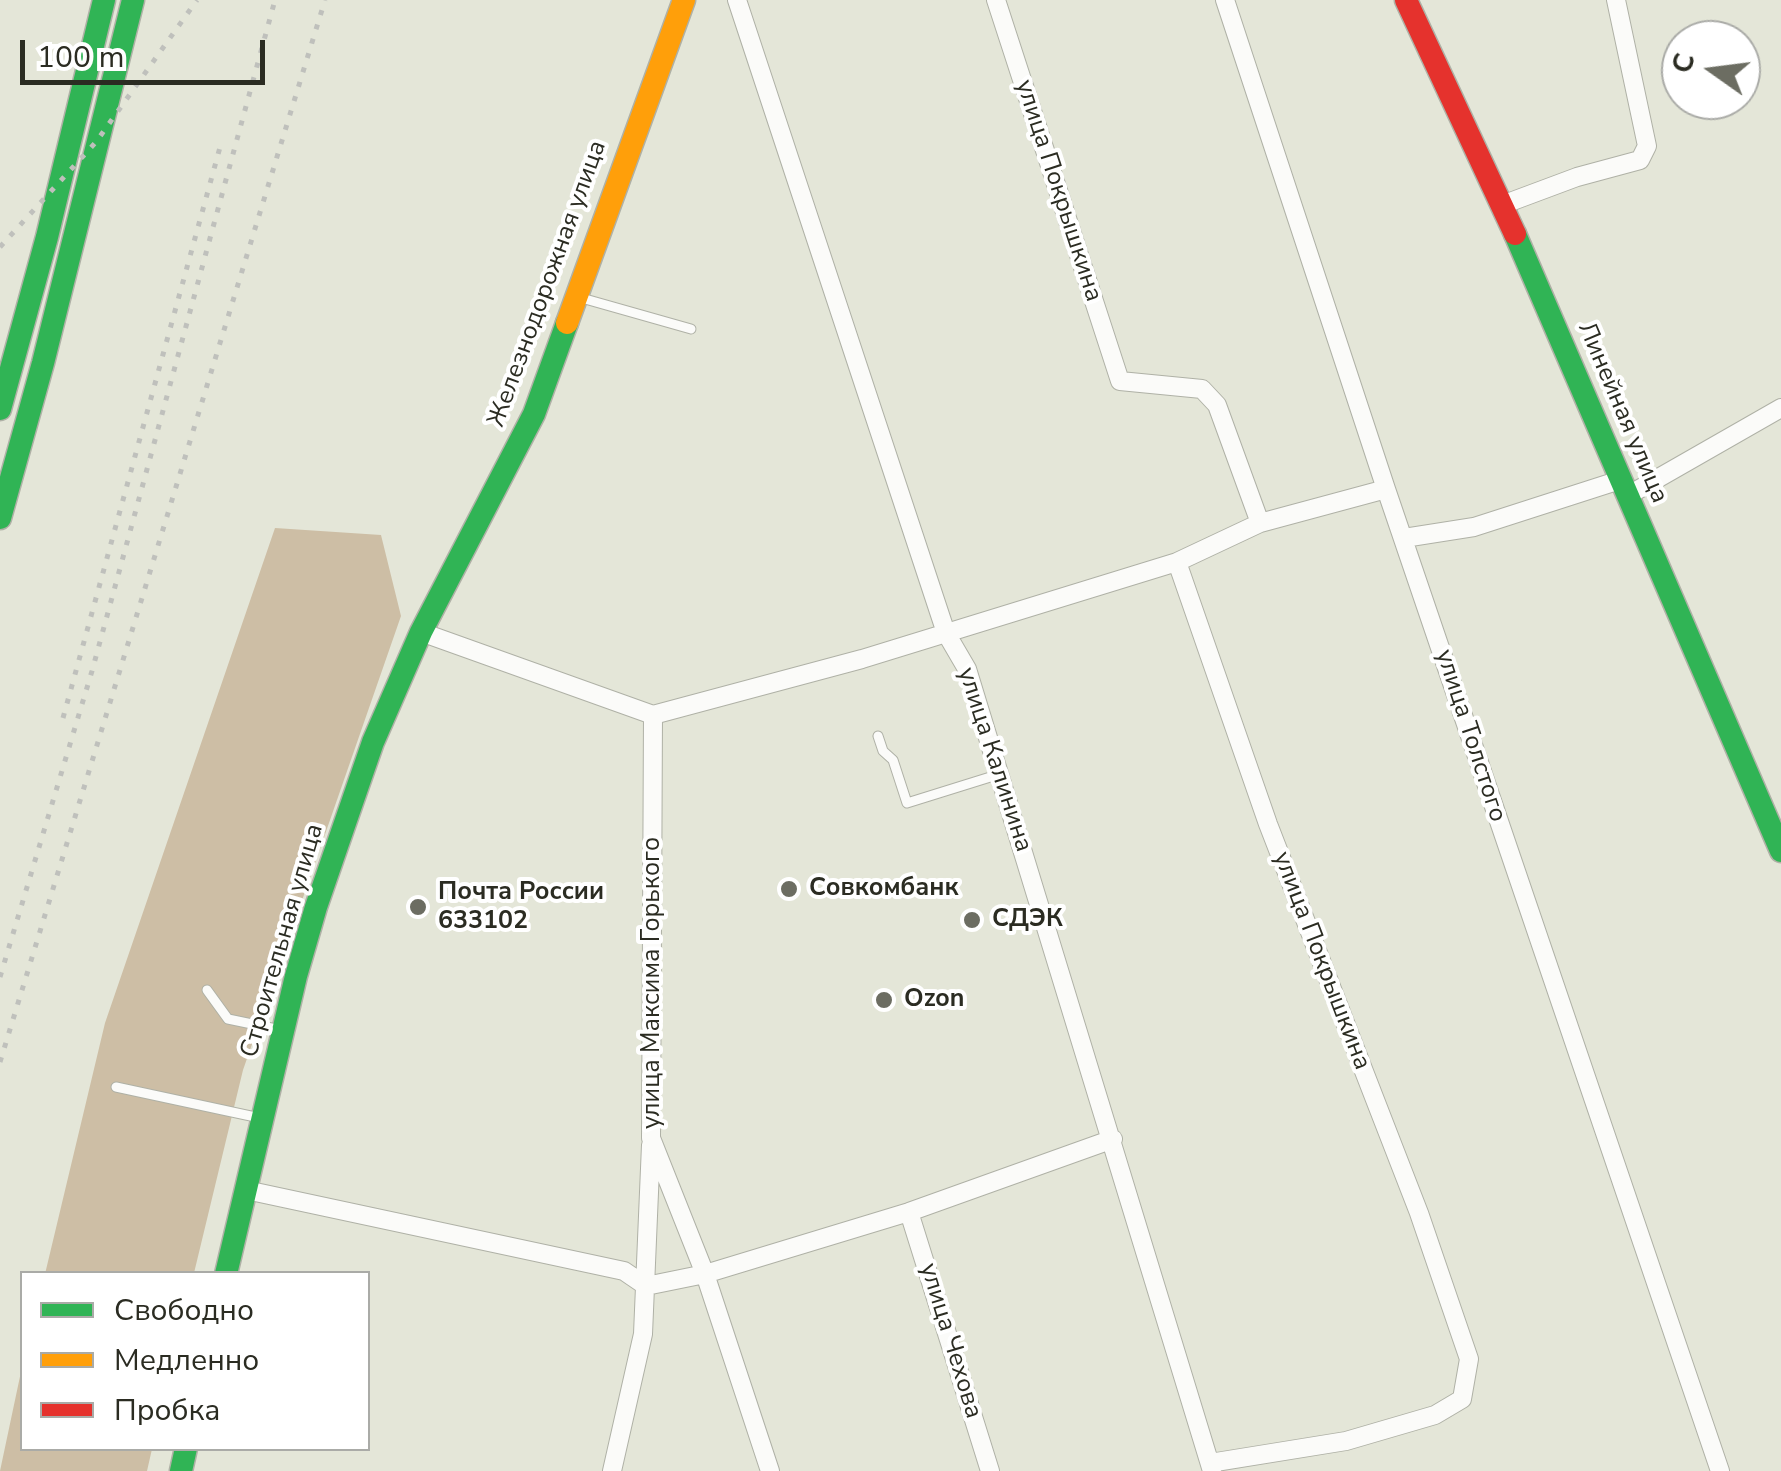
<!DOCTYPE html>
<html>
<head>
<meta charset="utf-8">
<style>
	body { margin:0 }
	#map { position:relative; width:1781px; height:1471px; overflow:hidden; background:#e4e6d8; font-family:"Nunito Sans",sans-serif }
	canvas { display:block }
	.legend { position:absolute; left:20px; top:1271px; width:350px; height:180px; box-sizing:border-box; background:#fff; border:2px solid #aaaba7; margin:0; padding:12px 18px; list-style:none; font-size:30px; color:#2b2c22 }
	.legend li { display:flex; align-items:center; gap:20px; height:50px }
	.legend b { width:50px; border:2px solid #aaaba7 }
	.north { position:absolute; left:1661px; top:20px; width:100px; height:100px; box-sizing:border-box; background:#fff; border:2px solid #aaaba7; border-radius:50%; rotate:284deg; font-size:28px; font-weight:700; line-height:40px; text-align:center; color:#2b2c22 }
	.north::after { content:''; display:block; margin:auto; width:35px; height:45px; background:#6c6d62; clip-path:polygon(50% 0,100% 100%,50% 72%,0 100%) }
	.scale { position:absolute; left:20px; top:40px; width:245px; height:45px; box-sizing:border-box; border:5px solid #2b2c22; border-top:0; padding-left:12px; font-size:30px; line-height:35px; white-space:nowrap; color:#2b2c22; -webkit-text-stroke:8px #fff; paint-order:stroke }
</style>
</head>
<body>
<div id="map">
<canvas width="1781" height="1471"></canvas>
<ul class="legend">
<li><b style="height:12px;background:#30b455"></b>Свободно</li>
<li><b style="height:12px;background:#ff9f0a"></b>Медленно</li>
<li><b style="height:12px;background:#e5322d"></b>Пробка</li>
</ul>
<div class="north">С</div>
<div class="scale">100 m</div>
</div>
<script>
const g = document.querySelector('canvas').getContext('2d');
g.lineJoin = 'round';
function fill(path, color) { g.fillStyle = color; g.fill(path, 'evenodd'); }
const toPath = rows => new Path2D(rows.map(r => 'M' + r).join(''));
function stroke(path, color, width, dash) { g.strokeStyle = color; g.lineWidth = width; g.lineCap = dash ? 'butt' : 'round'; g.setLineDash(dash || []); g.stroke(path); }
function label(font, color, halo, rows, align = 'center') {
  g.font = font + ' "Nunito Sans",sans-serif'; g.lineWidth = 8; g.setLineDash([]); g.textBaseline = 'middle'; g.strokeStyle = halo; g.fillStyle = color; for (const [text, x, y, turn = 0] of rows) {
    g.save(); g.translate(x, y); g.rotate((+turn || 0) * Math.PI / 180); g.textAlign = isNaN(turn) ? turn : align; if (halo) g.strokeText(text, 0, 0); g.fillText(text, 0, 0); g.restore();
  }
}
fill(toPath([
	[275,528,381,535,401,616,243,1070,194,1273,45,1274,105,1023],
	[22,1367,22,1448,152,1449,147,1471,0,1471]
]), '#cdbea5');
const lane = toPath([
	[578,297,691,329],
	[878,736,883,751,893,760,907,803,1000,774],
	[207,990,228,1019,281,1030],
	[116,1087,260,1118]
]);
const street = toPath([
	[737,0,946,633,967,669,1212,1471],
	[996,0,1120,381,1202,389,1217,405,1260,523],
	[1225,0,1386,489,1720,1471],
	[1502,205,1577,177,1640,160,1647,146,1616,0],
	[1627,496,1781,408],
	[1404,538,1474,527,1620,480],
	[1177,562,1268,824,1419,1213,1469,1359,1462,1399,1435,1415,1346,1441,1210,1463],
	[421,632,653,715,862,659,1177,562,1260,523,1386,489],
	[653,715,651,1138,705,1274,770,1471],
	[246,1190,624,1271,646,1286,705,1274,909,1212,1113,1139],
	[909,1212,990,1471],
	[612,1471,643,1334,651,1145]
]);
const fast = toPath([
	[1515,234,1781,851],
	[0,409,47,237,104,0],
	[0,518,43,363,133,0],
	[226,1274,296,976,316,907,373,742,421,632,534,414,567,323],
	[181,1471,186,1448]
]);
const slow = toPath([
	[567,323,684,0]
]);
const jam = toPath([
	[1406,0,1515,234]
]);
stroke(lane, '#afb1a6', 11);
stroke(street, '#afb1a6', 20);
stroke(fast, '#afb1a6', 25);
stroke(slow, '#afb1a6', 25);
stroke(jam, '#afb1a6', 25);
stroke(lane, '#fbfbf9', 9);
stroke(street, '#fbfbf9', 18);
stroke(fast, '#30b455', 22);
stroke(slow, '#ff9f0a', 22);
stroke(jam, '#e5322d', 22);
stroke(toPath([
	[0,247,96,142,197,0],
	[63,718,222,140],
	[0,977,92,671,275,0],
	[0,1062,325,0]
]), '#bfc0bc', 5, [5, 10]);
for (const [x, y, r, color] of [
	[789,889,10,"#6c6d62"],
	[418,907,10,"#6c6d62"],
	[972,920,10,"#6c6d62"],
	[884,1000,10,"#6c6d62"]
]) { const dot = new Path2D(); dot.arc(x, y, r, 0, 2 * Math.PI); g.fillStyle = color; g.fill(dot); stroke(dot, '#fff', 4); }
label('25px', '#2b2c22', '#fff', [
	["улица Покрышкина",1058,191,72],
	["Железнодорожная улица",548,284,-70],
	["Линейная улица",1622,413,67],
	["улица Толстого",1470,736,72],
	["улица Калинина",994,760,72],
	["Строительная улица",283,941,-74],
	["улица Покрышкина",1321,961,69],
	["улица Максима Горького",653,983,-90],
	["улица Чехова",950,1341,73]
]);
label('bold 25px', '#2b2c22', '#fff', [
	["Совкомбанк",809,889],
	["Почта России",438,893],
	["633102",438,922],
	["СДЭК",992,920],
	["Ozon",904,1000]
], 'left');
</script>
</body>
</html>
